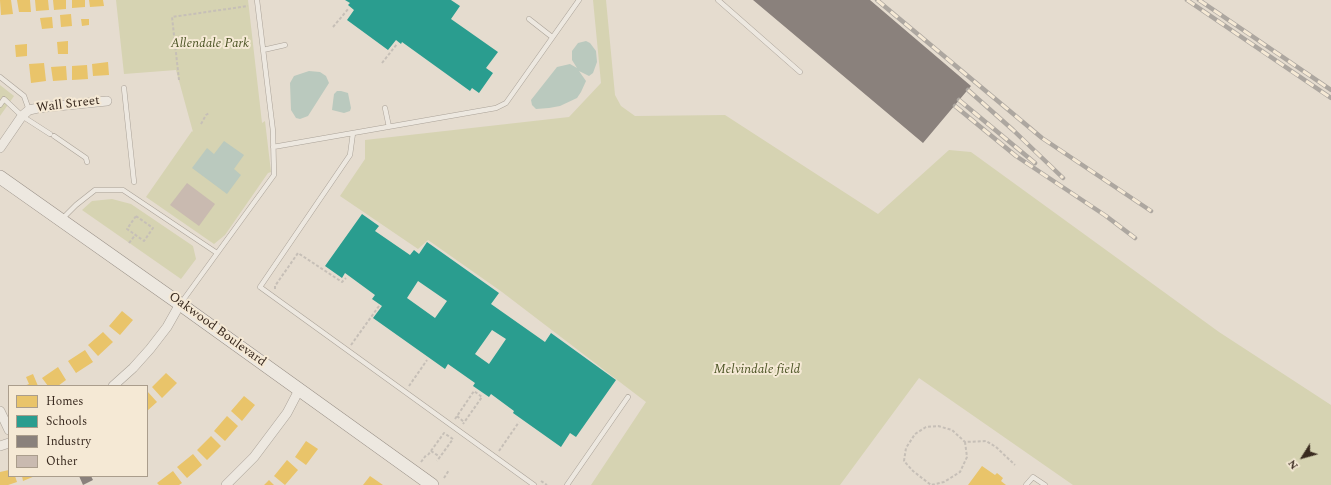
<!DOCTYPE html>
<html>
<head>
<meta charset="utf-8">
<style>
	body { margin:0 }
	#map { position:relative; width:1331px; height:485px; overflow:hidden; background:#e5dccf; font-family:Spectral,serif }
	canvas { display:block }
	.legend { position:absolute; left:8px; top:385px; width:140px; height:92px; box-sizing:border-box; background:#f5e9d5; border:1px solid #aa9d8c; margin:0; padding:5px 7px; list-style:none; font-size:12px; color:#392a1f }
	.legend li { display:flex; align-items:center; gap:8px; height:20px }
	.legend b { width:20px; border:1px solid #aa9d8c }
	.north { position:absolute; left:1283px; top:437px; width:40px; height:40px; -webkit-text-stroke:3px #f5e9d5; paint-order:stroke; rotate:233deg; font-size:11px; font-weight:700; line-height:16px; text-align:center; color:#392a1f }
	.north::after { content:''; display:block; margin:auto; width:14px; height:18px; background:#392a1f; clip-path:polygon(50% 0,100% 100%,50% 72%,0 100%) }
</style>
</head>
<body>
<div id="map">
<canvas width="1331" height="485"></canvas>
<ul class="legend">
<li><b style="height:11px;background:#e9c46a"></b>Homes</li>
<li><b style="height:11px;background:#2a9d8f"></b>Schools</li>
<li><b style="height:11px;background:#8a817c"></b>Industry</li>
<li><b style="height:11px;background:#c9bab0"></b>Other</li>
</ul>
<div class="north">N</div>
</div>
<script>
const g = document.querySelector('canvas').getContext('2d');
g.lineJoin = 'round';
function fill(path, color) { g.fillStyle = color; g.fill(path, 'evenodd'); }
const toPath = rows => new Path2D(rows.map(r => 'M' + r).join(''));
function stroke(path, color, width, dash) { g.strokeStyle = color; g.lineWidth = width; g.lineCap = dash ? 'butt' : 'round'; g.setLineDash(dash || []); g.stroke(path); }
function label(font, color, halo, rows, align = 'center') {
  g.font = font + ' Spectral,serif'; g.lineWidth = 4; g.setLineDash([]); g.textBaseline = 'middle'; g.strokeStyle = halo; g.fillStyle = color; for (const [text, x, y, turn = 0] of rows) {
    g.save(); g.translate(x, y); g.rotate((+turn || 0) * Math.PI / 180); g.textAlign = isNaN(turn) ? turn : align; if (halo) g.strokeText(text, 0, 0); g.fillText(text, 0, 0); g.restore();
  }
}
fill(toPath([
	[116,0,248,0,262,123,265,121,271,172,268,173,225,235,214,244,146,197,192,131,193,132,176,70,124,74],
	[593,0,606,0,615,95,621,106,635,116,725,115,878,214,949,150,971,152,1219,332,1331,405,1331,485,1073,485,919,378,840,485,591,485,646,402,502,292,428,240,418,249,340,196,365,159,365,140,569,117,601,83],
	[0,85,14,96,0,116],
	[112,199,131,204,193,246,196,259,181,279,82,210,92,201]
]), '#d6d3b2');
fill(toPath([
	[586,41,590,43,596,51,597,62,593,73,589,76,579,71,586,81,581,92,577,98,560,106,549,108,536,109,532,105,531,100,557,67,570,64,577,68,572,60,572,51,578,43],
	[309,71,320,72,326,76,329,83,308,116,300,119,296,118,291,110,290,83,294,76],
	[341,91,348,93,351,108,350,111,344,113,332,110,334,94,337,91],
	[224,141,244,155,234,169,241,175,227,194,192,168,207,148,214,154]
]), '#bac9be');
fill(toPath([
	[0,0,11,0,13,14,1,15],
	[17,0,30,0,31,12,19,12],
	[35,0,48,0,49,10,36,11],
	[53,0,66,0,66,9,54,10],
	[72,0,85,0,85,7,72,8],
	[89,0,103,0,104,6,90,7],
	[71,14,72,26,61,27,60,15],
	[52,17,53,28,42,29,40,18],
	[81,19,89,19,89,25,82,26],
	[68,41,68,54,58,54,57,42],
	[27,44,27,56,16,57,15,45],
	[108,62,109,75,93,76,92,64],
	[44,63,46,81,31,83,29,64],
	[87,65,88,79,72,80,72,66],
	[66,66,67,80,53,81,51,67],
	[122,311,133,320,120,335,109,326],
	[103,332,113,342,98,356,88,345],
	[85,350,93,362,76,373,68,361],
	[58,367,66,380,58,386,48,386,42,378],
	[166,373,177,383,162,398,152,387],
	[33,374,38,386,24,386,29,384,26,377],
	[147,391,157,402,147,411],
	[244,396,255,405,242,421,231,411],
	[227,416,238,426,225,441,214,431],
	[211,436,221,446,207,460,197,450],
	[306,441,318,449,306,465,295,457],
	[193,454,202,465,187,478,177,467],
	[287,460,298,470,285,485,274,476],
	[982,466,995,475,997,473,1003,478,1001,481,1006,485,968,485],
	[9,470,9,476,15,476,17,482,8,485,0,485,0,472],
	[173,471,182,483,179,485,159,485,157,483],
	[22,476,35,476,23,481],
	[370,476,383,485,363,485],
	[269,480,274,485,264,485]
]), '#e9c46a');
fill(toPath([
	[345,0,451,0,460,6,451,19,498,52,486,68,493,73,479,93,472,88,470,91,402,42,401,44,396,40,388,50,347,20,354,10,348,5,350,3],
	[362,214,379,226,375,231,410,255,414,250,419,254,427,242,499,293,491,304,545,342,551,333,616,380,576,437,570,433,561,447,513,413,514,411,491,394,489,397,473,386,475,383,448,364,445,369,373,318,382,306,372,299,375,295,345,273,342,278,325,266],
	[418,281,447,301,435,318,407,298],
	[492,330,506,339,489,364,475,354]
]), '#2a9d8f');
fill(toPath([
	[753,0,870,0,971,86,923,143],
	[79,476,91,476,93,480,83,485]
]), '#8a817c');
fill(toPath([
	[187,183,215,204,199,226,170,205]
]), '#c9bab0');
const service = toPath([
	[718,0,800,72],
	[529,19,552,37],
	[263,50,285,45],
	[0,77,24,96,29,110],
	[124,88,134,182],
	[0,105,4,99,22,116,50,134],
	[385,108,389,127],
	[353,133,350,155,260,287,534,485],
	[54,136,86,158,87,162],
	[273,147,496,108,506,103,579,0],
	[62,219,76,205,95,190,123,190,217,253],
	[181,303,274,175,273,131,257,0],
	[567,485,628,397],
	[1026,485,1033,477,1045,485]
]);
const minor = toPath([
	[0,148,22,116,29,110,38,108,107,101],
	[113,386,133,368,150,349,167,327,180,304],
	[0,411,9,430],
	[0,446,9,443],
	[226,485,254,457,287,413,299,390]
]);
const secondary = toPath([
	[0,177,180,304,432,485]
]);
stroke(service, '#aaa298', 5.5);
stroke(minor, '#aaa298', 10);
stroke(secondary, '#9a9188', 14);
stroke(toPath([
	[333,27,349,8],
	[382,63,397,44],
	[179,80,172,17,248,6],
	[201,124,206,115,209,113],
	[136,216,153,228,144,241,127,229,136,216],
	[129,243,136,234],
	[275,289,275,286,298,253,342,282,346,278],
	[351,345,379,306],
	[409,386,427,360],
	[457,416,464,422],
	[455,419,474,391,482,397,463,424],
	[965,442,967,457,960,472,944,482,931,485,913,471,904,461,906,448,915,434,926,427,938,426,952,430,965,442,986,441,996,447,1015,465],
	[431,451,440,457],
	[499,451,519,422],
	[428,455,444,433,453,439,437,461],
	[421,462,427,454],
	[444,478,449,470],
	[541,481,547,485]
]), '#c6bfb7', 2, [3, 2]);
stroke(service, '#ede8e0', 4.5);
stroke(minor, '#ede8e0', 9);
stroke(secondary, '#ede8e0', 13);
const rail = toPath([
	[877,0,1042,138,1151,211],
	[1187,0,1331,98],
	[1199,0,1331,90],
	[968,90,1013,130,1063,178],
	[959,100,1035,163],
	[955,106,1016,156,1106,216,1135,238]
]);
stroke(rail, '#ada7a0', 4.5);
stroke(rail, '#f5e9d5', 3, [9]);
label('italic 13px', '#4d5526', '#f5e9d5', [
	["Allendale Park",210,44],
	["Melvindale field",757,370]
]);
label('13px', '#392a1f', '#f5e9d5', [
	["Wall Street",68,105,-7],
	["Oakwood Boulevard",217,330,36]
]);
</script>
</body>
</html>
